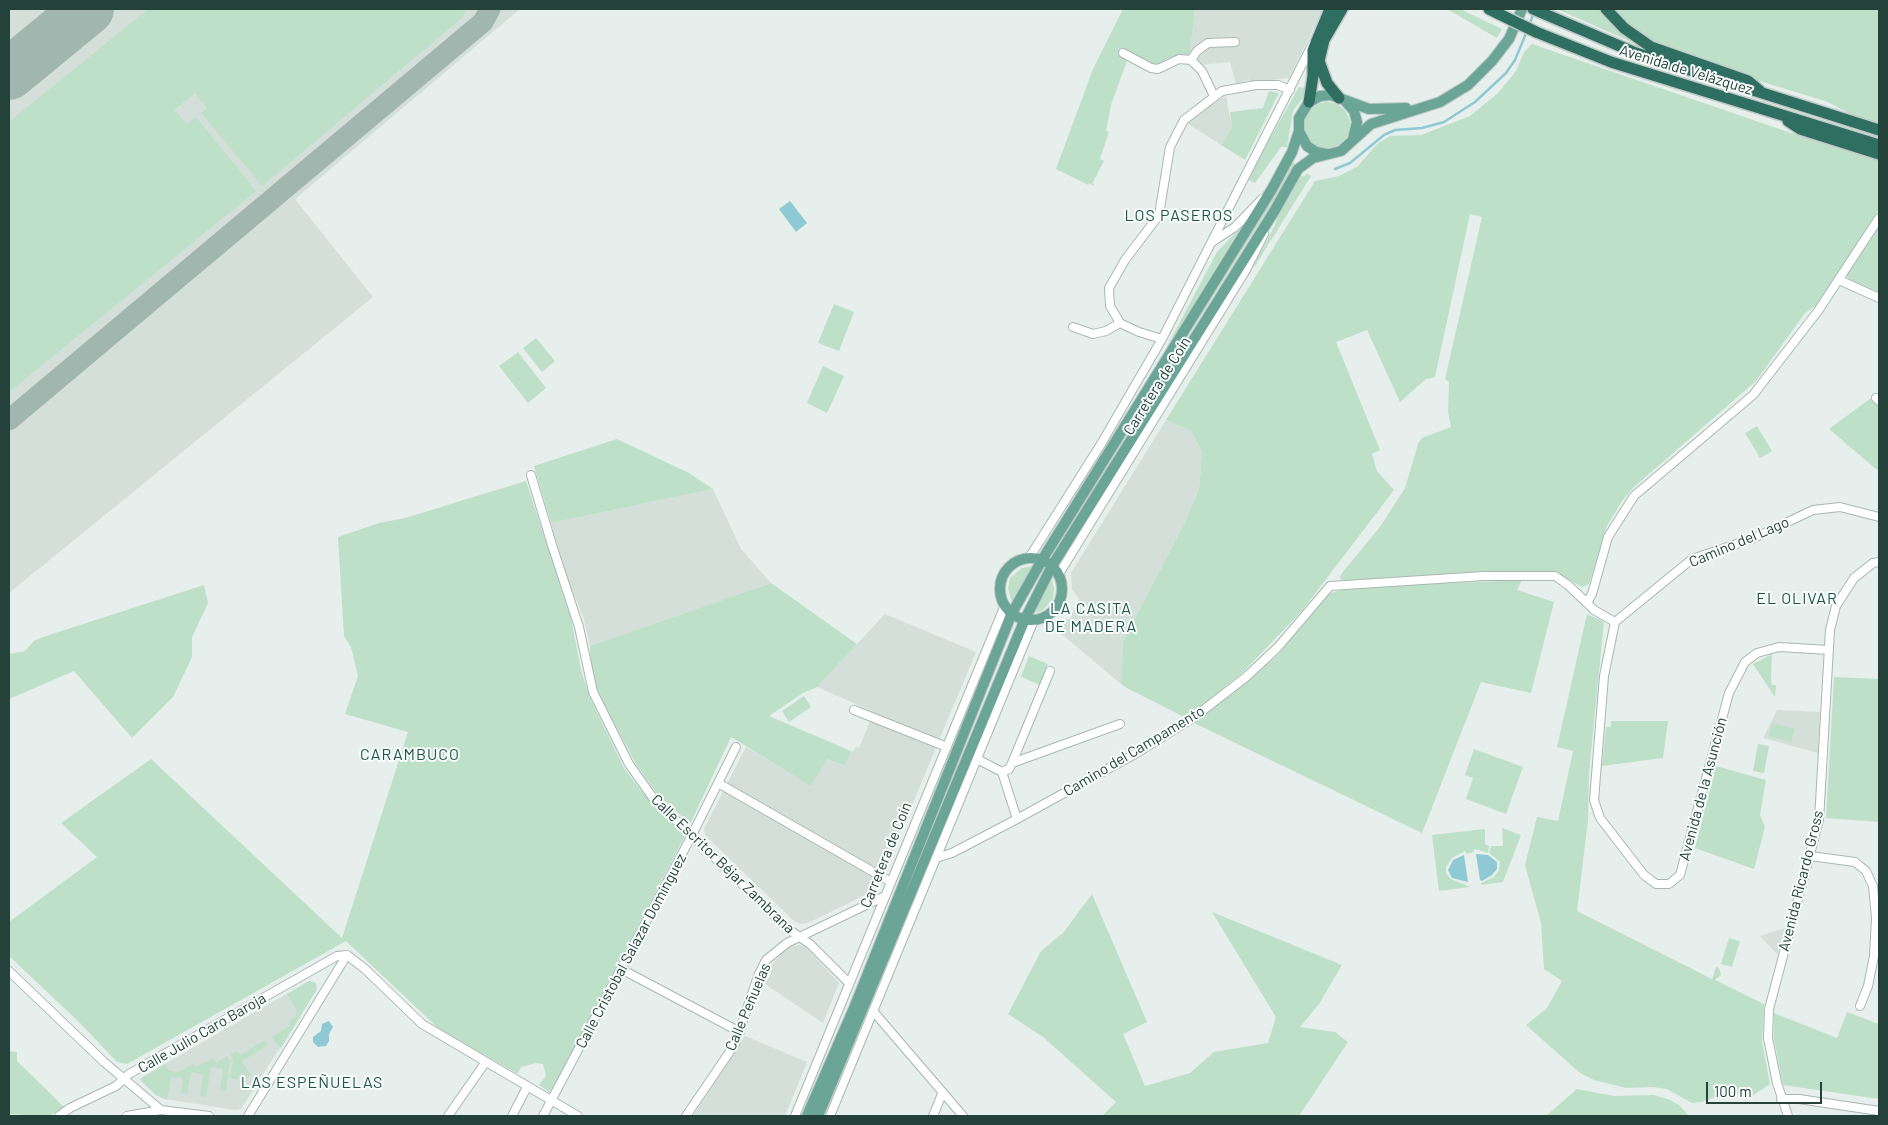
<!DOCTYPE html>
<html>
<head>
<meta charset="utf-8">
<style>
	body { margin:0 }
	#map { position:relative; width:1888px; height:1125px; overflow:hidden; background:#e6efeb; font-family:Barlow,sans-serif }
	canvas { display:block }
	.frame { position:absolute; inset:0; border:10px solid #24423a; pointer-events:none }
	.scale { position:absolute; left:1706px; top:1082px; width:116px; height:22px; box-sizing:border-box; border:2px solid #24423a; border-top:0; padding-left:6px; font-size:15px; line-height:18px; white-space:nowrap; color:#24423a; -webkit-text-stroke:4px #f7fbf9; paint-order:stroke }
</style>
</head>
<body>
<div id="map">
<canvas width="1888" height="1125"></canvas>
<div class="frame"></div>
<div class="scale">100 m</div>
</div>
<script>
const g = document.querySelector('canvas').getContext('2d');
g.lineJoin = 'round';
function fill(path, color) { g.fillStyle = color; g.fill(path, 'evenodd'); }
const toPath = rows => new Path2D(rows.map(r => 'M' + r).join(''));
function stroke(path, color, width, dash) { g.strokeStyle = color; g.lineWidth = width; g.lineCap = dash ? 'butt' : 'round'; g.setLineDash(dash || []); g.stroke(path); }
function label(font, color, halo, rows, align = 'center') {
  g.font = font + ' Barlow,sans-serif'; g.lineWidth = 4; g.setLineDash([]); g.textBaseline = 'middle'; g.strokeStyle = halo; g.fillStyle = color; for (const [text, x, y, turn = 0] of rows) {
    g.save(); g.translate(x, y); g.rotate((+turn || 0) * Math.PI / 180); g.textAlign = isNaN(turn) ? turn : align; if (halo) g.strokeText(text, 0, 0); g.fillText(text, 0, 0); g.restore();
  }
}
fill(toPath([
	[9,9,520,9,295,199,373,297,9,593],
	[1195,9,1323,9,1289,78,1250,82,1249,79,1236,84,1230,62,1200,65,1190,54],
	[1226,96,1232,128,1221,145,1188,124,1192,117],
	[1166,420,1191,431,1202,452,1199,489,1184,524,1123,641,1121,684,1064,636,1047,627,1059,620,1070,619,1079,599,1072,590,1071,573],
	[713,489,741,549,771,583,590,646,583,616,566,576,551,523],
	[885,614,976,652,879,884,875,890,808,923,800,924,794,921,705,835,704,829,746,747,811,785,827,759,845,766,851,751,854,751,855,747,859,748,874,712,817,687],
	[1777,710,1820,712,1818,753,1763,738],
	[1785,928,1778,951,1777,954,1760,936],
	[799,945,806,947,839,983,823,1023,762,982,767,980,771,974,769,968,782,953,789,947],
	[309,981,316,983,317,989,241,1109,235,1110,165,1099,156,1095,140,1080,142,1077],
	[745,1036,807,1062,785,1116,693,1116]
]), '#d4dfda');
fill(toPath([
	[148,9,466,9,463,17,262,186,201,113,207,108,195,93,174,110,187,124,196,117,256,191,9,392,9,122],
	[1123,9,1195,9,1190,54,1168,58,1162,63,1155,65,1128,58,1111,105,1106,131,1109,132,1100,159,1104,161,1093,182,1094,186,1089,183,1088,185,1056,169,1093,69],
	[1447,9,1460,9,1502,29,1497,38],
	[1556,9,1602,9,1643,47,1559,10],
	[1612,9,1879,9,1879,124,1856,117,1828,102,1730,72,1648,41,1629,27],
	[1532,44,1788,132,1879,159,1879,209,1817,305,1805,313,1756,381,1634,487,1622,501,1607,526,1589,584,1582,587,1553,571,1516,571,1342,582,1340,577,1342,573,1380,527,1405,488,1418,444,1422,438,1451,427,1448,412,1449,382,1445,379,1482,217,1470,214,1435,377,1426,379,1400,402,1367,330,1336,342,1380,450,1372,454,1377,471,1394,490,1301,612,1242,673,1186,718,1127,688,1121,684,1123,641,1184,524,1199,489,1202,452,1191,431,1166,420,1315,181,1339,176,1358,166,1377,144,1390,136,1421,135,1470,116,1498,93,1516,71,1524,52],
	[1299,87,1306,88,1304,96,1293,111,1287,147,1281,147,1255,183,1247,179],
	[1269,91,1279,93,1245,160,1221,145,1232,128,1230,112,1263,108],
	'1304 125a23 23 0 1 1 46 0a23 23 0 1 1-46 0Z',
	[1293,162,1296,165,1054,549,1287,174],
	[1307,173,1311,176,1255,266,1254,265,1275,225,1281,207,1301,175,1304,177],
	[1879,227,1879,295,1853,283,1847,277,1847,273],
	[1237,231,1238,232,1163,354,1217,252],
	[834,304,854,312,839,351,818,343],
	[536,338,555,361,542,372,523,348],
	[518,352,546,388,528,403,499,366],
	[823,366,844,376,827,413,807,403],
	[1871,398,1879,405,1879,467,1877,470,1829,429],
	[1757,426,1772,451,1760,458,1745,433],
	[617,439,689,473,713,489,551,523,534,466],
	[526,481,571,618,582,674,590,698,625,770,643,793,685,836,553,1088,549,1092,539,1085,546,1076,543,1064,536,1063,521,1067,518,1074,439,1029,346,941,127,1064,117,1062,80,1023,9,956,9,922,97,857,61,823,151,759,342,938,408,732,345,714,358,676,351,647,344,636,338,537,379,523,405,518],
	[1032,566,1012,603,1008,588,1010,578,1022,568],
	[1051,577,1054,588,1053,599,1042,611,1031,613],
	[1522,580,1517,590,1554,602,1531,693,1481,682,1422,833,1194,723,1249,680,1279,654,1322,599,1331,593,1341,590,1404,585],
	[771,583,857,644,817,687,803,693,769,716,851,751,845,766,827,759,811,786,731,737,690,824,657,794,636,764,597,692,591,668,590,646],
	[204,585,208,603,192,637,192,657,173,697,132,738,74,671,9,699,9,654,25,651,34,641,43,637],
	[1587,614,1604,622,1589,772,1588,820,1577,911,1712,979,1716,967,1719,968,1721,975,1715,980,1764,1004,1762,1042,1770,1084,1752,1096,1723,1094,1702,1102,1692,1103,1667,1089,1652,1087,1626,1088,1594,1080,1580,1073,1526,1025,1547,1008,1562,981,1544,969,1541,923,1525,865,1537,817,1558,821,1573,751,1557,747],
	[1772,654,1771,679,1772,685,1776,685,1775,697,1753,664],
	[1029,656,1048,664,1040,685,1021,677],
	[1834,677,1879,679,1879,822,1826,818],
	[804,696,811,707,789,722,782,711],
	[1611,721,1668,721,1663,758,1602,766,1606,727,1611,727],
	[1772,723,1795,729,1791,742,1769,736],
	[1758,744,1769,746,1764,773,1753,771],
	[1474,749,1523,767,1506,814,1466,799,1473,778,1465,775],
	[1716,766,1766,780,1760,815,1765,827,1754,869,1695,848],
	[1502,828,1521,835,1503,882,1481,885,1481,883,1494,877,1499,870,1500,862,1489,853,1491,846,1503,846],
	[1485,829,1485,844,1489,846,1488,853,1475,849,1473,852,1467,854,1465,851,1452,858,1446,867,1446,873,1451,879,1470,887,1439,891,1432,835],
	[1092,894,1147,1022,1123,1034,1145,1086,1190,1073,1214,1052,1268,1043,1276,1017,1212,912,1342,965,1319,1004,1300,1027,1335,1032,1348,1042,1299,1116,1102,1116,1116,1102,1043,1037,1008,1014,1041,951,1063,933],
	[1729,938,1740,941,1732,967,1721,964],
	[309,981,316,983,317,989,281,1048,271,1037,290,1026,288,1021,295,1017,297,1011,287,994],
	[1847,1012,1879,1024,1879,1099,1783,1085,1774,1039,1774,1013,1837,1038],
	[265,1040,268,1045,242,1061,251,1075,246,1078,243,1073,238,1076,238,1080,230,1078,233,1060,230,1055,237,1051,240,1055],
	[9,1051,17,1052,17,1061,65,1108,49,1116,9,1114],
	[227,1056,230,1062,226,1091,220,1090,223,1069,211,1067,206,1097,200,1096,203,1074,191,1072,187,1094,181,1093,183,1078,171,1077,167,1100,156,1095,140,1080,165,1064,169,1071,178,1072,194,1063,196,1067,213,1058,216,1063],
	[1577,1089,1614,1096,1654,1095,1670,1100,1679,1105,1689,1116,1546,1116]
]), '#bfe0c8');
fill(toPath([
	[790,201,807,223,796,232,779,209],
	[1476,854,1488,855,1497,862,1497,869,1492,875,1482,881,1480,880],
	[1464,855,1468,882,1452,878,1448,870,1453,860],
	[329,1021,333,1027,329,1034,329,1041,326,1046,318,1047,313,1042,313,1037,321,1031,322,1024]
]), '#8ec9d4');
stroke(toPath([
	[1529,26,1534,12],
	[1335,169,1350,163,1384,135,1395,130,1422,128,1444,122,1475,102,1506,73,1515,60,1527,31]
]), '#8ec9d4', 2.5);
stroke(toPath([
	[9,420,483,22,490,9]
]), '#a2b6b0', 21);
stroke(toPath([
	[9,74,88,9]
]), '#a2b6b0', 52);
const minor = toPath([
	[1123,53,1151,68,1158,69,1179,59,1191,60,1197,51,1208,43,1235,42],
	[1191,60,1202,71,1214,96],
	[1212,242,1235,227,1262,199],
	[1839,280,1879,298],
	[1073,327,1093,334,1106,331,1120,323],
	[1162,339,1139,332,1120,323,1110,306,1109,288,1125,260,1159,215,1170,147,1184,120,1222,91,1256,85,1278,85,1290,90],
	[1876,398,1879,401],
	[531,475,552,545,579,627,593,692,629,764,653,798,788,929,810,944,849,983],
	[1029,558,1101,444,1162,339,1312,45],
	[1059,574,1246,270,1264,234],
	[1615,622,1604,676,1594,800,1600,818,1644,875,1656,884,1669,884,1680,875,1729,693,1745,662,1757,653,1779,647,1829,650],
	[1615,622,1594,610,1587,603,1592,594,1608,537,1634,496,1753,395,1818,311,1879,218],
	[1615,622,1692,559,1754,538,1813,510,1840,507,1879,517],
	[854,710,947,747],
	[977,759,1002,772,1017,819],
	[1012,763,1120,724],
	[1002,772,1009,769,1012,763,1050,671],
	[718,783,891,882],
	[1810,856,1855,862,1866,871,1873,886,1876,918,1874,956,1868,986,1860,1006],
	[936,858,952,853,1017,819,1135,754,1193,718,1246,677,1278,647,1330,586,1484,576,1555,576,1568,585,1587,603],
	[347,955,365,969,422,1024,578,1116],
	[621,969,740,1032],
	[9,971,104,1062,161,1110],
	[873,1011,963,1116],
	[1781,1099,1799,1099,1879,1111],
	[59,1116,70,1108,116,1086,129,1074,337,956,347,955],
	[127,1116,161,1110,209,1116],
	[248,1116,347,955],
	[448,1116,485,1063],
	[512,1116,527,1087],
	[543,1116,692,835,736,747],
	[686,1116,735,1044,758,976,766,960,787,943,885,896],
	[795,1116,1005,605],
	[830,1116,1034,620],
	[933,1116,942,1094],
	[1788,1116,1777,1083,1768,1038,1769,1009,1819,820,1830,630,1836,606,1854,578,1873,563,1879,562]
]);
const major = toPath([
	[1346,102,1354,111,1357,122,1353,139],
	[1327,154,1316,152,1307,146,1299,131,1299,118,1309,102,1320,96,1331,95,1369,109,1406,108],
	'1000 589a31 31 0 1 1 62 0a31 31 0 1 1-62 0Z',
	[807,1116,854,1008,1012,613,1042,560,1272,189,1292,152,1299,131],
	[818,1116,1025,619,1052,566,1275,210,1298,169,1313,158,1341,151,1371,124,1440,102,1468,85,1492,61,1509,39,1522,9]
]);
const highway = toPath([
	[1489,9,1499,14],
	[1533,9,1636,53,1879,130],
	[1606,9,1624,28,1651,47,1748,81,1760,91],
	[1536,32,1611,62,1879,145],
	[1339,98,1327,83,1319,61,1324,40,1342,9],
	[1309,102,1313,76,1313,50,1330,9],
	[1788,121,1800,129,1879,154]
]);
stroke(minor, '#a8b8b2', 10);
stroke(major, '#c2cac8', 12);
stroke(highway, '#c2cac8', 14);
stroke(minor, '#fff', 8);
stroke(major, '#6aa596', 10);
stroke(highway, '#2f6f62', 11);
const highwayBridge = toPath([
	[1499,14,1536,32]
]);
stroke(highwayBridge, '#c2cac8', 14, []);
stroke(highwayBridge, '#2f6f62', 11);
label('15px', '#24423a', '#f7fbf9', [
	["Avenida de Velázquez",1686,70,17],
	["Carretera de Coín",1157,386,-58],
	["Camino del Lago",1739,542,-23],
	["Camino del Campamento",1134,751,-31],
	["Avenida de la Asunción",1703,789,-75],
	["Carretera de Coín",886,855,-68],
	["Calle Escritor Béjar Zambrana",723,864,44],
	["Avenida Ricardo Gross",1801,881,-76],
	["Calle Cristobal Salazar Domínguez",631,951,-62],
	["Calle Peñuelas",748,1007,-67],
	["Calle Julio Caro Baroja",202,1033,-30]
]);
g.letterSpacing = '1px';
label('16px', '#1f5548', '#f7fbf9', [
	["LOS PASEROS",1179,216],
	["EL OLIVAR",1797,599],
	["LA CASITA",1091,609],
	["DE MADERA",1091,627],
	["CARAMBUCO",410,755],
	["LAS ESPEÑUELAS",312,1083]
]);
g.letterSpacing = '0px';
</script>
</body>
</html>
